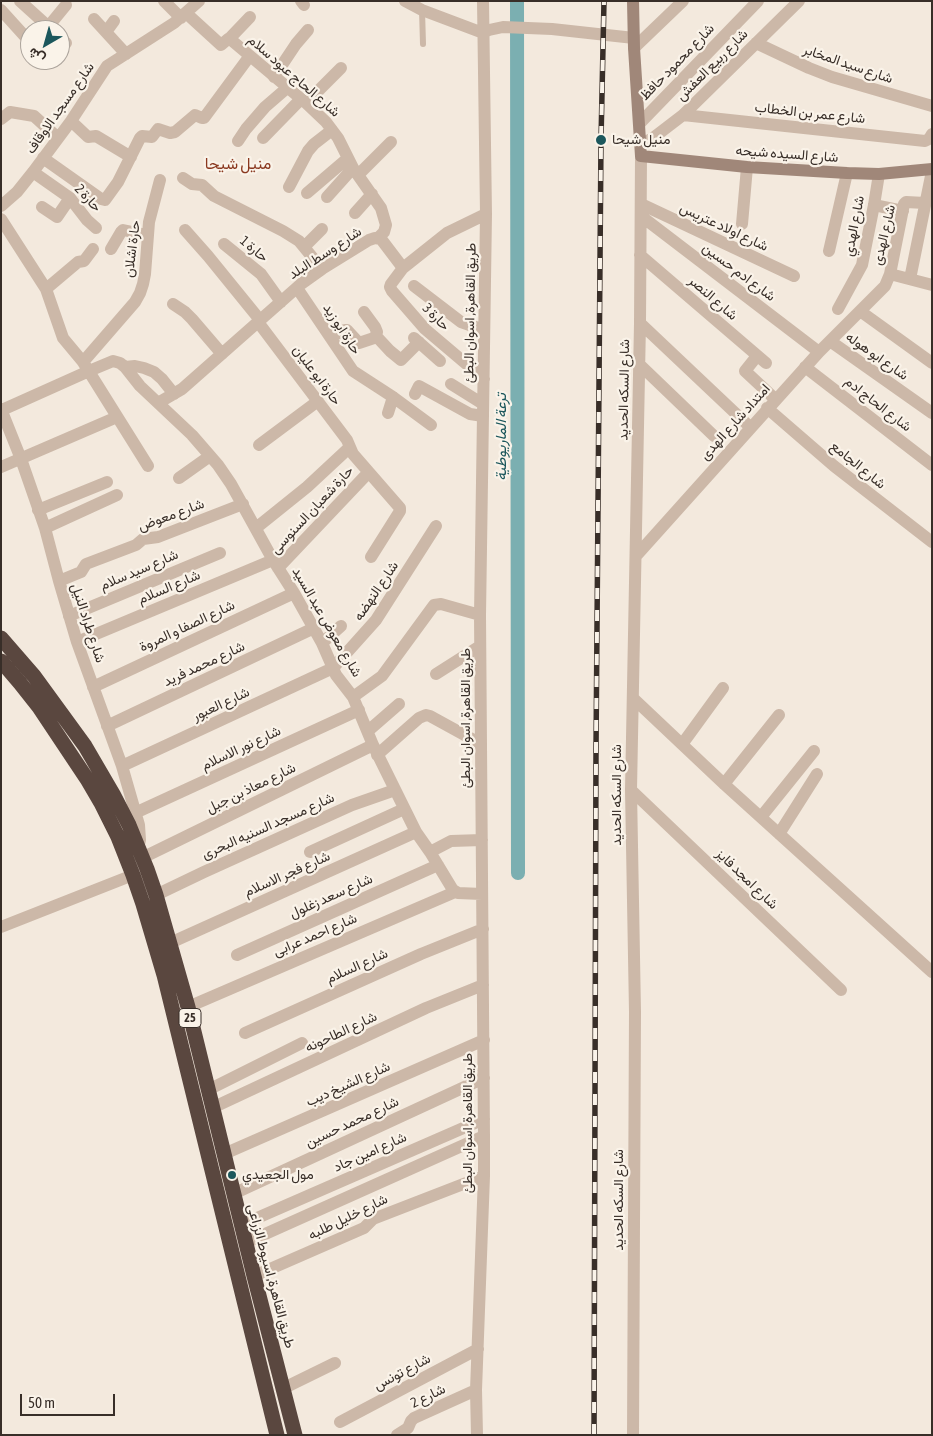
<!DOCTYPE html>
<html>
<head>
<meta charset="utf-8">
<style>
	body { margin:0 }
	#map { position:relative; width:933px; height:1436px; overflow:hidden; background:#f3e9dd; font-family:"Asap Condensed",Vazirmatn,sans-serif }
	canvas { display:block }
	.frame { position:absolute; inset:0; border:2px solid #382e28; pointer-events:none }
	.north { position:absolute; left:20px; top:20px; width:50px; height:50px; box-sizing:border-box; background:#faf3e9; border:1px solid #aca49c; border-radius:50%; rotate:218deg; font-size:14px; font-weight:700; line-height:20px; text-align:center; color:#382e28 }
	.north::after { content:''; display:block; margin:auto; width:18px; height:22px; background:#1c575c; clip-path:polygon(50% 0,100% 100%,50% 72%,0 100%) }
	.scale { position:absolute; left:20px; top:1394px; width:95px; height:22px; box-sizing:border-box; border:2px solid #382e28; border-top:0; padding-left:6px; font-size:15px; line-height:18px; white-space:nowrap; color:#382e28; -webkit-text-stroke:4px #faf3e9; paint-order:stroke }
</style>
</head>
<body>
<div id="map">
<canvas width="933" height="1436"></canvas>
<div class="frame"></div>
<div class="north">ش</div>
<div class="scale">50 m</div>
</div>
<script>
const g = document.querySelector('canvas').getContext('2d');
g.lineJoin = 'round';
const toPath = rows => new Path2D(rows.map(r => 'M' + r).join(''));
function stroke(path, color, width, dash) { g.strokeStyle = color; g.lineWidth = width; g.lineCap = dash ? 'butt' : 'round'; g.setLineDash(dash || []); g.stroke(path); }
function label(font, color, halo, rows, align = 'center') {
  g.font = font + ' "Asap Condensed",Vazirmatn,sans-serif'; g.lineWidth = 4.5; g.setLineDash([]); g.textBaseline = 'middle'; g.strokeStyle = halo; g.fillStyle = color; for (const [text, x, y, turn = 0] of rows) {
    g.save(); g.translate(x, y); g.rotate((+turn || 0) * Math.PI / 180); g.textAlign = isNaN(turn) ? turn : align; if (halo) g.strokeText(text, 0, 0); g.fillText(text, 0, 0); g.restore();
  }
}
stroke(toPath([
	[517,1,518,873]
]), '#7bafb1', 14);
stroke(toPath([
	[422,10,423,44]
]), '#ccb8a8', 6);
stroke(toPath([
	[20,1,52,30],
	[164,1,181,18],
	[301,1,304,5],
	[405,1,422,10,483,33,489,30,503,27,552,29,634,38],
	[1,10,30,42],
	[186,13,221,45,228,39,230,39,306,103,326,122,338,138,353,168,381,208,386,225,384,232,378,238],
	[94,19,126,54],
	[48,27,66,5],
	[106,32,114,21],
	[60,37,66,43],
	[229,39,250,17],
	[756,43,809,68,832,77,932,106],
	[634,48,683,1],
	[274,77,296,44,308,30],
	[306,103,341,68],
	[683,115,925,141,929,139,932,134],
	[1,119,10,112,34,116,58,138],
	[71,121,88,137,96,136,131,157],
	[640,123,758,1],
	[263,138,301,99],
	[238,141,246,129,265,107,287,88],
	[641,144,653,138,683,115,799,1],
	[43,158,101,199,105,200,118,182,140,138,142,136,152,137,158,129,170,133,175,132,195,115,202,118,204,118,249,57],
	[33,172,70,198,87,220,96,228],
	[358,175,391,142],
	[183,178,192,184,202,185,214,196,283,231,299,241,322,269],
	[289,187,308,151,314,144,332,130],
	[307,193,348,158],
	[327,197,353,168],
	[641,204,794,276],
	[874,205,903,211],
	[1,206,17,192,33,172,71,121,107,66,174,23,199,1],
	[42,207,57,217,70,198],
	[355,213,372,194],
	[641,216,819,352],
	[1,219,46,289,63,338,83,362,148,466],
	[742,224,747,167],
	[185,230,208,256,260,320],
	[224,244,261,274,281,302],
	[304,247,322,229],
	[111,249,121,232,123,230,147,235],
	[829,251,847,173],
	[640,255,766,363],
	[403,268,391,284,390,287,392,291,425,329,484,379],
	[890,274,932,285],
	[910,279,932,171],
	[414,286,461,322,484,330],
	[297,288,353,371,393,397,431,425],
	[46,289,78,262,84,261,93,249],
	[173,304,185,312,192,319,222,354],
	[838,309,862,265,874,205,879,174],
	[860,311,932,363],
	[364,312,375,327,377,332,375,337],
	[258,322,347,440,353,454,400,508,400,511,371,557],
	[640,323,750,427],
	[330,337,345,330,347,330,359,343,377,337,390,351,401,360,419,342],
	[414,338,440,361],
	[830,341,932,413],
	[757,356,745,371,775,399],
	[83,362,135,302,140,293,143,284,145,274,149,222,160,180],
	[639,364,714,436],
	[125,367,135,366,144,368,154,372,162,379,174,394],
	[805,367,932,465],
	[451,384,483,404],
	[415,394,419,386,470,414,483,416],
	[158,403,182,389,301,284,322,269,369,240,375,238,381,239,403,268,447,233,486,214],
	[767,408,834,466,932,542],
	[1,409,21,459,45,528,59,581,77,642,122,766,139,825,140,840,138,848],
	[2,410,89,371,113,361,120,363,125,367,140,386,192,435,218,465,231,484,273,560,294,593,322,643,336,675,353,697,373,745,416,832,430,852,453,890,458,893,482,894],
	[388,413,393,397],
	[259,445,318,401],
	[1,467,117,417],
	[179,478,210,456],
	[38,510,107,482],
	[45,528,117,495],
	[256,528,307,487,350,447],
	[636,556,819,352,885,286,890,274,904,204,906,202,925,203],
	[278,568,368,473],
	[59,581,81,572,86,564,136,545,143,539,158,537,243,504],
	[69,616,220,553],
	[77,642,273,560],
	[322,643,341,626],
	[436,674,480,646],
	[93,687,294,593],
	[353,697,382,676,434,605,441,604,480,615],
	[634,699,724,784,932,972],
	[107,726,314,628],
	[368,731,399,704],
	[683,743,723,688],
	[377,755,419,718,426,715,430,716,481,744],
	[122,766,333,668,376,620,436,526],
	[724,784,779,715],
	[631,790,841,990],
	[135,813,359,710],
	[761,817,814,751],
	[779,834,817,774],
	[310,852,404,809],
	[430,852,451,841,482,840],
	[142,858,373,745],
	[156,895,204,872,352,805,395,790],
	[1,927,133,875],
	[170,943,416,832],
	[237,955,438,865],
	[188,1007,455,892],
	[245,1033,421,954,483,929],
	[208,1090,302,1043],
	[212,1108,426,1008,483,985],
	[224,1154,484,1040],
	[233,1194,484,1078],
	[241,1225,484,1119],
	[245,1243,484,1136],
	[254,1276,364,1228,373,1219,484,1176],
	[284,1388,335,1363],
	[340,1422,478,1349],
	[397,1435,408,1428,411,1421,414,1418,476,1390],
	[477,1435,476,1390,484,1176,484,1136,480,615,486,214,483,1],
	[633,1435,635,1012,631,790,640,323,641,156]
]), '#ccb8a8', 12);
stroke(toPath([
	[633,1,634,48,641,156,747,167,847,173,879,174,932,169]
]), '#a08779', 12);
stroke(toPath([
	[1,638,34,676,85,746,113,794,129,825,147,869,156,895,188,1007,254,1276,295,1435],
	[1,661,20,683,39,707,87,779,101,803,118,837,133,875,143,904,164,975,277,1435]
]), '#5a473f', 15);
const rail = toPath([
	[594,1435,596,748,601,140,604,1]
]);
stroke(rail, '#382e28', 5.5);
stroke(rail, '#faf3e9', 4, [11]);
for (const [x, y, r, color] of [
	[601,140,6,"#1c575c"],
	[232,1175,5,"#1c575c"]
]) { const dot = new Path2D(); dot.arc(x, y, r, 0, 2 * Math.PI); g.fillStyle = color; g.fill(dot); stroke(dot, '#faf3e9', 2); }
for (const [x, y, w] of [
	[190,1018,22]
]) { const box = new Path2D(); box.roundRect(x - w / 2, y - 9.5, w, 19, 4); g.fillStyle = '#faf3e9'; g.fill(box); stroke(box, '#382e28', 1); }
label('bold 12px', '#382e28', null, [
	["25",190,1018]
]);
label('14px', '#382e28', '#faf3e9', [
	["شارع محمود حافظ",677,62,-46],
	["شارع سيد المخابر",848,64,19],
	["شارع ربيع العفش",712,65,-45],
	["شارع الحاج عبود سلام",294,76,41],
	["شارع مسجد الاوقاف",60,108,-55],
	["شارع عمر بن الخطاب",810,113,6],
	["شارع السيده شيحه",787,154,4],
	["حارة 2",88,198,47],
	["شارع الهدي",854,226,-79],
	["شارع اولاد عتريس",724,227,25],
	["شارع الهدى",884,235,-77],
	["حارة اشلان",132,249,-83],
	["حارة 1",254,249,40],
	["شارع وسط البلد",325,253,-33],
	["شارع ادم حسين",739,272,37],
	["شارع النصر",713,298,41],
	["طريق القاهرة, اسوان البطئ",470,313,-89],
	["حارة 3",436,317,45],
	["حارة ابو زيد",342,329,57],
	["شارع ابو هوله",877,356,35],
	["حارة ابو عليان",317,375,53],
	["شارع السكه الحديد",624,390,-89],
	["شارع الحاج ادم",878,404,38],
	["امتداد شارع الهدى",735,422,-48],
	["شارع الجامع",858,465,39],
	["حارة شعبان السنوسى",312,510,-47],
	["شارع معوض",171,515,-20],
	["شارع سيد سلام",139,570,-23],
	["شارع السلام",169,587,-23],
	["شارع النهضه",376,591,-56],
	["شارع معوض عبد السيد",327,622,60],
	["شارع طراد النيل",88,623,72],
	["شارع الصفا و المروة",187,626,-25],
	["شارع محمد فريد",204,664,-25],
	["شارع العبور",221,704,-25],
	["طريق القاهرة, اسوان البطئ",466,718,-90],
	["شارع نور الاسلام",241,748,-25],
	["شارع معاذ بن جبل",251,788,-26],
	["شارع السكه الحديد",617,795,-90],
	["شارع مسجد السنيه البحرى",268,826,-24],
	["شارع فجر الاسلام",287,874,-24],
	["شارع امجد فايز",747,879,44],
	["شارع سعد زغلول",331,896,-24],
	["شارع احمد عرابى",315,935,-23],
	["شارع السلام",357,966,-24],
	["شارع الطاحونه",341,1032,-25],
	["شارع الشيخ ديب",348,1084,-24],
	["شارع محمد حسين",352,1122,-25],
	["طريق القاهرة, اسوان البطئ",468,1123,-90],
	["شارع امين جاد",370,1152,-24],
	["شارع السكه الحديد",619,1200,-90],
	["شارع خليل طلبه",348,1217,-26],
	["طريق القاهرة, اسيوط الزراعى",271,1276,75],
	["شارع تونس",402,1372,-28],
	["شارع 2",428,1396,-26]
]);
label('14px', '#382e28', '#faf3e9', [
	["منيل شيحا",612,140],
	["مول الجعيدي",242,1175]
], 'left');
label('italic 15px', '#1c575c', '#faf3e9', [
	["ترعة الماريوطية",501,437,-90]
]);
label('16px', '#8a381f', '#faf3e9', [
	["منيل شيحا",238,164]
]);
</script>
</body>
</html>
